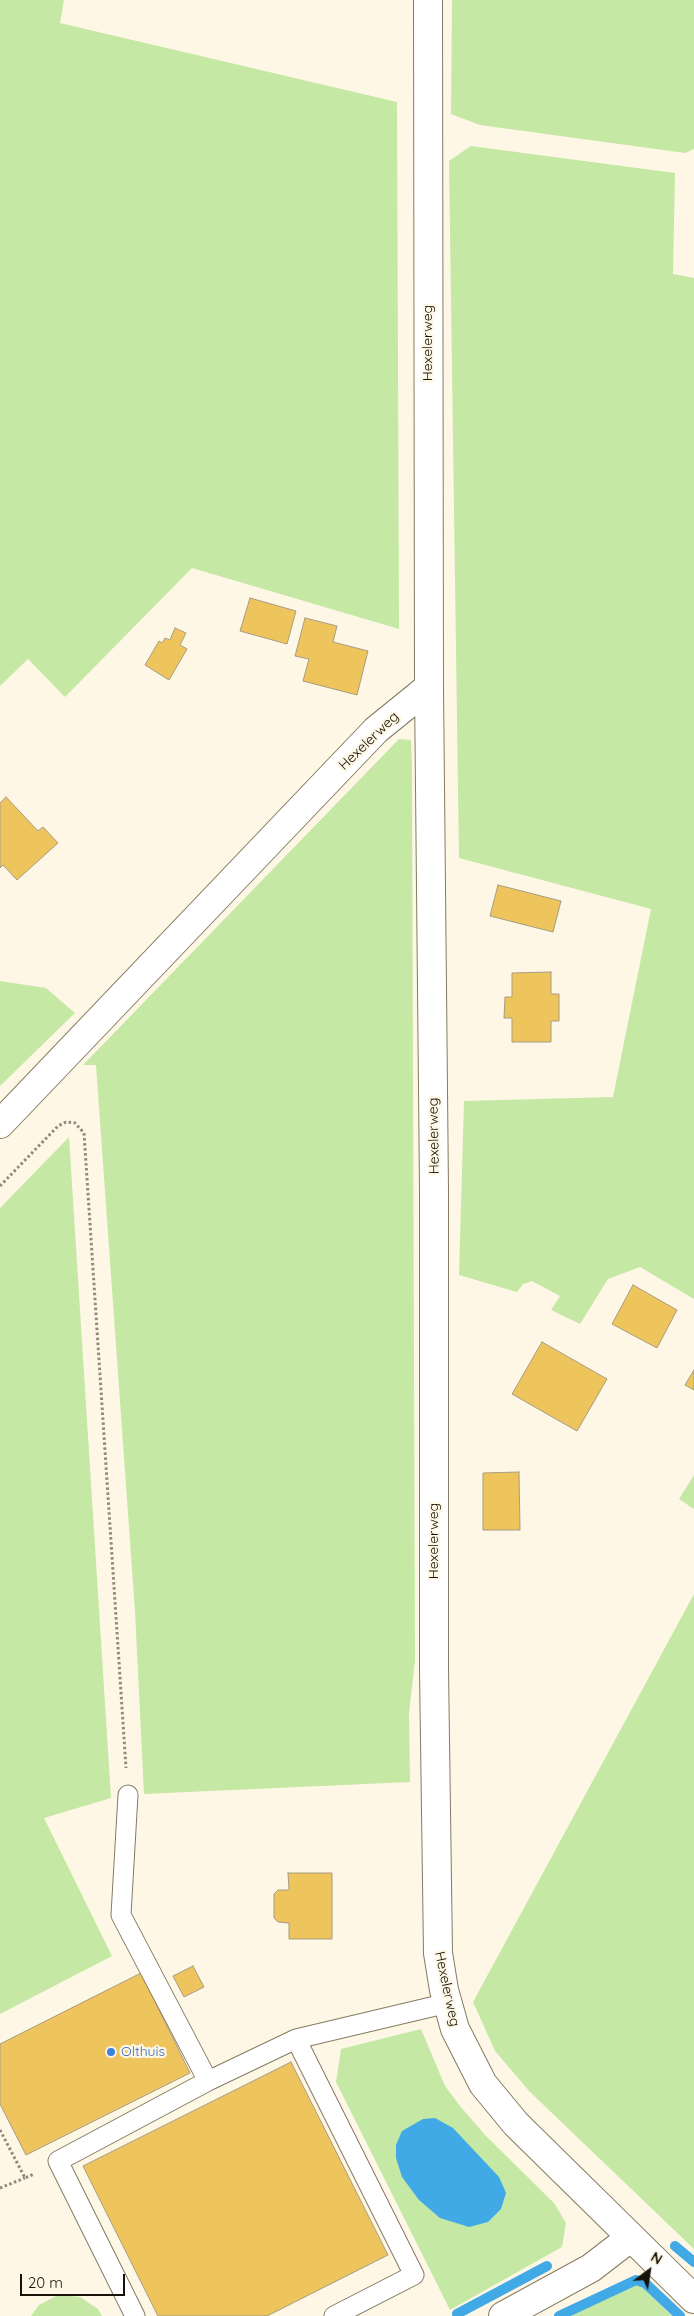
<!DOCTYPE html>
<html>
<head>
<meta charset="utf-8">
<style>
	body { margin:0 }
	#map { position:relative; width:694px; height:2316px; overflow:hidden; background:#fef7e6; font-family:Quicksand,sans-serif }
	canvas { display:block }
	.north { position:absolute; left:624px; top:2246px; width:50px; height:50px; -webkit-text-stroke:4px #fef7e6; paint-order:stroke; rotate:31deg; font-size:14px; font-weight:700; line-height:20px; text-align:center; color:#171309 }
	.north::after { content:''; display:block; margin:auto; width:18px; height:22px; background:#171309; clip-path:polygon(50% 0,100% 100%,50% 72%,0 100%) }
	.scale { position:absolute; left:20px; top:2274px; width:105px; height:22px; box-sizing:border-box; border:2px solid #171309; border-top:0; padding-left:6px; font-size:15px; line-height:18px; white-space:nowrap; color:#171309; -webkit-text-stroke:4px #fef7e6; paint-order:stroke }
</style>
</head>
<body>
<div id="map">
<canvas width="694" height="2316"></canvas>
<div class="north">N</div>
<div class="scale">20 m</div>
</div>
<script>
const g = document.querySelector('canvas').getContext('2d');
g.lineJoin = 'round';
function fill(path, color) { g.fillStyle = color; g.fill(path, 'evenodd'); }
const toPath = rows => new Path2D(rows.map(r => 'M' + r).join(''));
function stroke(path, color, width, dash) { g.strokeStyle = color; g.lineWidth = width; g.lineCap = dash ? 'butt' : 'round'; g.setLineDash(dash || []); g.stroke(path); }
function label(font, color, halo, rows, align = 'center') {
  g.font = font + ' Quicksand,sans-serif'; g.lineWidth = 4.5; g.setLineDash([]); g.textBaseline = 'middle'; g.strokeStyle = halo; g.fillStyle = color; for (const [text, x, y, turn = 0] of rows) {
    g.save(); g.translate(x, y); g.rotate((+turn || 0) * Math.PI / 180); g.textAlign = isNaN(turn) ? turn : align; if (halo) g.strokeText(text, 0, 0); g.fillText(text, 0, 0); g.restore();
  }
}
fill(toPath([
	[0,0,64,0,60,23,397,102,399,629,192,568,65,697,28,659,0,686],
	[452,0,694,0,694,149,685,153,480,125,451,114],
	[471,146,675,173,673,274,694,278,694,1299,640,1267,608,1279,580,1324,551,1310,560,1296,532,1281,523,1284,517,1292,459,1275,464,1101,613,1097,651,909,459,858,449,161],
	[399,739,411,740,412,766,415,1661,409,1713,410,1782,144,1794,135,1611,96,1065,83,1065],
	[0,981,46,988,75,1013,0,1086],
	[69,1137,111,1798,44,1818,112,1956,0,2014,0,1208],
	[694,1475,694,1509,679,1499],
	[694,1594,694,2249,530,2092,495,2051,473,2002],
	[421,2029,445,2086,460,2106,485,2135,554,2203,566,2223,562,2247,450,2310,336,2082,341,2049],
	[639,2284,672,2316,571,2316,624,2289],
	[58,2295,80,2297,98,2309,102,2316,31,2316,39,2305]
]), '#c5e8a5');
fill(toPath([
	[435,2118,453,2128,499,2177,506,2193,501,2209,488,2222,469,2227,440,2218,419,2200,402,2177,396,2158,396,2145,402,2131,423,2119]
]), '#40a9e6');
stroke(toPath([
	[675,2246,694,2262],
	[457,2314,547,2266],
	[559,2316,636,2280,645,2283,680,2316]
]), '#40a9e6', 10);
const building = toPath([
	[250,598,296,611,287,644,240,631,250,598],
	[305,618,337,626,333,642,368,651,357,695,303,681,309,659,295,656,305,618],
	[175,628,186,633,180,645,187,649,169,680,145,665,159,641,162,643,165,638,170,640,175,628],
	[6,797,38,831,43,827,58,843,17,880,3,865,0,868,0,803,6,797],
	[498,885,561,901,553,932,490,916,498,885],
	[551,972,551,994,559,994,559,1021,551,1021,551,1042,512,1042,512,1018,504,1018,505,997,512,997,512,973,551,972],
	[633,1285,677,1310,657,1348,612,1324,633,1285],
	[542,1342,607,1379,577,1431,512,1394,542,1342],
	[694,1370,694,1390,685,1385,694,1370],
	[519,1472,520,1530,483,1530,483,1473,519,1472],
	[288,1873,332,1873,332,1939,289,1939,289,1923,278,1922,274,1918,274,1894,278,1890,289,1890,288,1873],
	[193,1966,204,1987,184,1997,173,1976,193,1966],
	[141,1973,190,2073,26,2155,0,2104,0,2044,141,1973],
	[291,2062,388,2255,267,2316,158,2316,83,2166,291,2062]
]);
fill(building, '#eec45d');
stroke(building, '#a79c83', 1);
const service = toPath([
	[128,1795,121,1915,208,2081,296,2039,448,2003],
	[296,2039,414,2275,334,2316],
	[135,2316,58,2161,208,2081]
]);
const minor = toPath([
	[428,0,429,687,434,1190,434,1669,438,1953,444,1990,455,2029,483,2084,516,2124,694,2299],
	[0,1124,376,730,429,687],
	[503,2316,591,2268,630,2238]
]);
stroke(service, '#857b62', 21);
stroke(minor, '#857b62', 30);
stroke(toPath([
	[0,1186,58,1126,66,1122,75,1123,84,1133,126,1768],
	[0,2130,25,2178,34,2174],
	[0,2188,25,2178]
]), '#908a7d', 3, [2.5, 2.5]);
stroke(service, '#fff', 19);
stroke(minor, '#fff', 28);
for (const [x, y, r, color] of [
	[111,2052,5,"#3f7fe0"]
]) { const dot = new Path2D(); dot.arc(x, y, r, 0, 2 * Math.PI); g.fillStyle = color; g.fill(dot); stroke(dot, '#fef7e6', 2); }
label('14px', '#171309', '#fef7e6', [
	["Hexelerweg",428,343,-90],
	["Hexelerweg",369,741,-44],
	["Hexelerweg",434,1136,-91],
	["Hexelerweg",434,1541,-90],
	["Hexelerweg",447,1989,78]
]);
label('14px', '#366cbe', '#fef7e6', [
	["Olthuis",121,2052]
], 'left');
</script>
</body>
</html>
